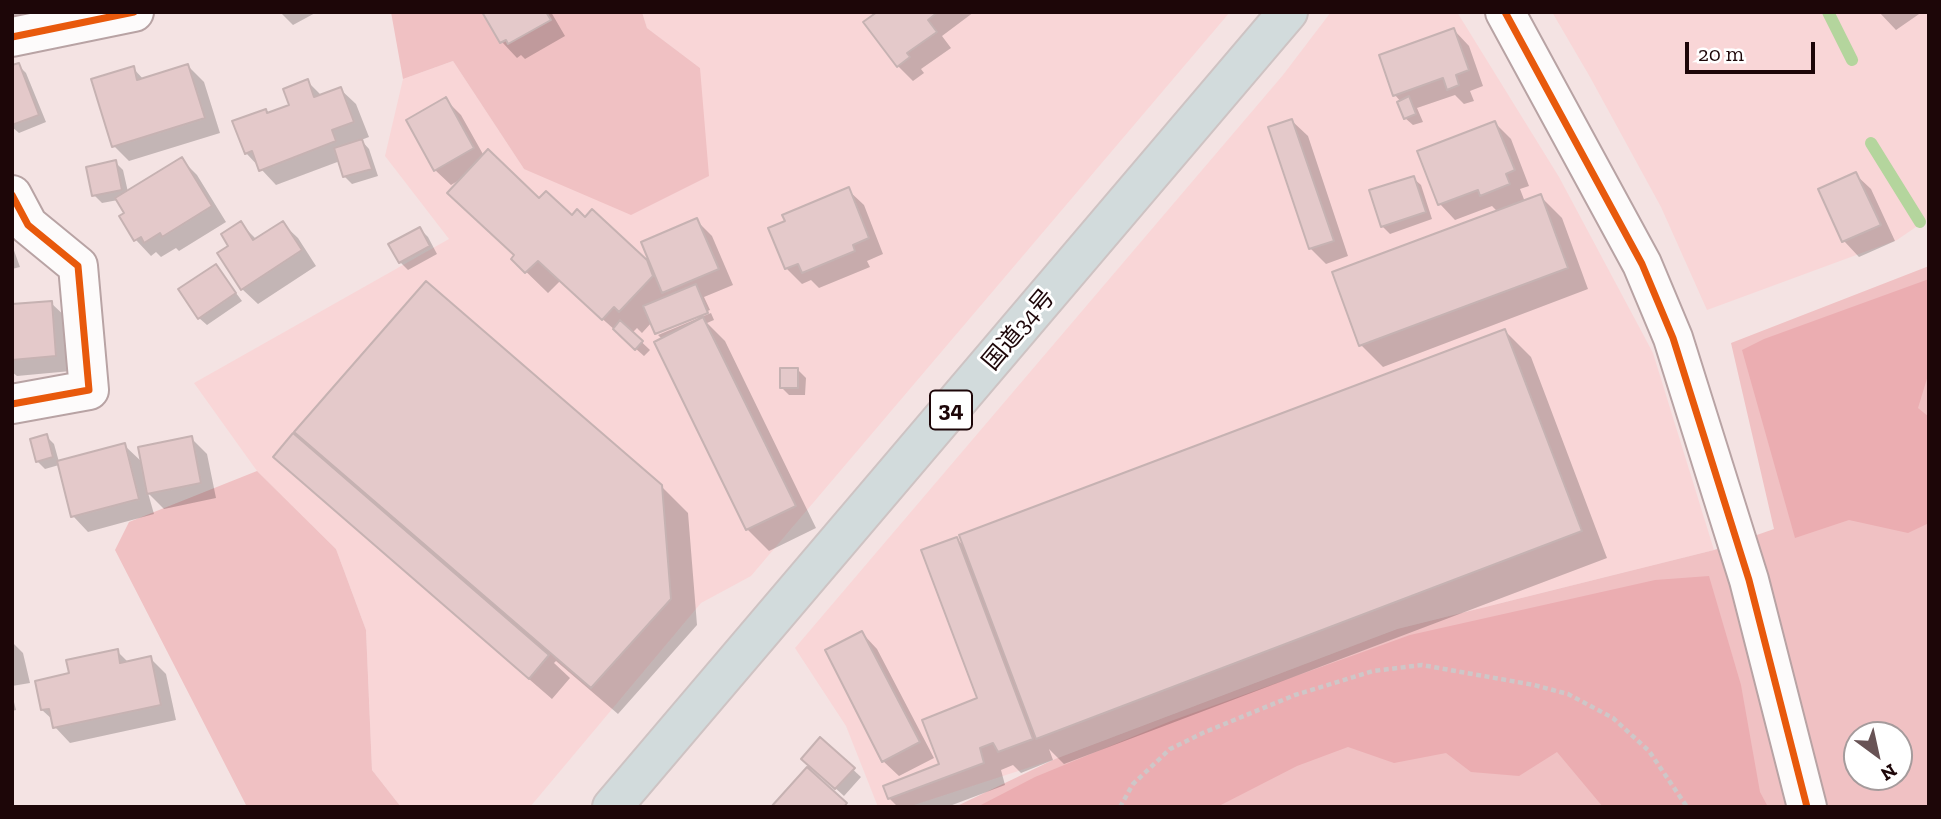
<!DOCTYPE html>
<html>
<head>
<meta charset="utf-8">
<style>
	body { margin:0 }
	#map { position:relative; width:1941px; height:819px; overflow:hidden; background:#f4e3e3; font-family:"Zilla Slab",serif }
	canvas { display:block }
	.frame { position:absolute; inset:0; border:14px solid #1d0608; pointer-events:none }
	.north { position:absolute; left:1843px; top:721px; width:70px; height:70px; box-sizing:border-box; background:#fff; border:2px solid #a59b9c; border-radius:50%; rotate:147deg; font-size:19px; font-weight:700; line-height:28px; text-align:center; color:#1d0608 }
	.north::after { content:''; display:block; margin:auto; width:24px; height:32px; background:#685355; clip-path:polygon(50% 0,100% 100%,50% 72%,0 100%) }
	.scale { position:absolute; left:1685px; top:42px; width:130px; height:32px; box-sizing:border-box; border:4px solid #1d0608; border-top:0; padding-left:9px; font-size:21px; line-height:24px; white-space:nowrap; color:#1d0608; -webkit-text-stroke:5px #fff; paint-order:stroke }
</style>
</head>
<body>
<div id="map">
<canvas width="1941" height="819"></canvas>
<div class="frame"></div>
<div class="north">N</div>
<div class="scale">20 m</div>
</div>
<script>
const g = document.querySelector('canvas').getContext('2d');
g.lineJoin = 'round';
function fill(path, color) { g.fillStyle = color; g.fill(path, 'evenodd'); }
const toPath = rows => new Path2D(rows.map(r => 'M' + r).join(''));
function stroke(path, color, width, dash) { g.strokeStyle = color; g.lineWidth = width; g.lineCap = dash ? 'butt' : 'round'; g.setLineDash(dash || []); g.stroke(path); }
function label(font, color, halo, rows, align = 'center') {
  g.font = font + ' "Zilla Slab","Noto Sans JP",serif'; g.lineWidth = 6; g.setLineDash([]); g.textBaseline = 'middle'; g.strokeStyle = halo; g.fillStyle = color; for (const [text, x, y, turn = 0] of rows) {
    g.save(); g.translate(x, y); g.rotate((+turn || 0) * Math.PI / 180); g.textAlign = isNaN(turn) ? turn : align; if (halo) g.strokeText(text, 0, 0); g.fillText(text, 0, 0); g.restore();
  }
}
fill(toPath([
	[642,12,1230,12,751,576,701,603,530,807,401,807,372,770,366,630,336,549,257,471,194,383,449,239,385,156,403,79,453,61,524,169,700,68,647,28],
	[1331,12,1457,12,1559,177,1653,353,1714,550,1397,629,1055,759,908,807,878,807,846,726,795,648,1283,75],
	[1552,12,1929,12,1929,218,1897,240,1707,310,1661,207,1590,77]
]), '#f9d6d7');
fill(toPath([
	[391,12,642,12,647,28,700,68,709,176,631,215,524,169,453,61,403,79],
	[1929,266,1929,807,955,807,1055,759,1397,629,1714,550,1774,529,1731,343],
	[1857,735,1899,735,1899,777,1857,777],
	[257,471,336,549,366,630,372,770,401,807,247,807,115,550,129,522]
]), '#f0c1c3');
fill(toPath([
	[1929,279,1929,372,1918,408,1929,417,1929,523,1908,533,1849,520,1795,538,1742,350,1764,339],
	[1709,576,1741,685,1760,792,1768,807,1603,807,1557,752,1519,776,1471,772,1446,753,1394,763,1348,747,1297,766,1217,807,977,807,1035,777,1171,721,1410,635,1655,580]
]), '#ebadb1');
fill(toPath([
	[12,12,41,12,12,34],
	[280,12,317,12,293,25],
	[484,12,551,12,565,36,525,59,521,55,517,58,502,42],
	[880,12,974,12,942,36,951,48,921,69,924,73,913,81,898,66],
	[1879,12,1922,12,1896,30],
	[1454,30,1469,46,1483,86,1470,91,1474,101,1464,104,1455,95,1417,108,1423,122,1413,125,1405,118,1401,102,1395,95],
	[18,65,26,73,46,122,19,133,12,127,12,67],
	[188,66,204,82,220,133,129,161,114,146,133,68,144,80],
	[307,81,322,96,340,89,356,104,369,137,361,140,369,149,378,176,352,184,344,176,340,161,276,185,246,153,265,111,269,114,291,106],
	[446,100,461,115,484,156,539,200,572,217,585,219,593,211,654,269,696,220,712,236,733,285,704,297,710,310,657,331,657,334,652,322,642,333,637,328,632,333,650,350,644,356,560,281,548,293,513,259,516,256,461,179,451,185,435,170],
	[1292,121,1308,136,1348,256,1326,264,1310,248],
	[1495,123,1511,139,1529,186,1520,189,1525,202,1540,196,1562,218,1588,289,1383,367,1361,345,1498,212,1492,206,1455,220,1440,204,1420,152],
	[181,159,197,175,226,222,179,251,176,248,161,257,156,252,151,256,136,240,122,216,126,213,118,200,102,203,94,195,115,162,123,170,128,192],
	[1855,174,1871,189,1895,241,1859,257,1844,241],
	[1413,178,1421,185,1432,219,1390,234,1382,226],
	[848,190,864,205,883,254,867,261,870,267,819,288,811,280,802,284,786,268],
	[240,223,257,240,282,223,298,238,316,266,258,304,242,289],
	[420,229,428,237,437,254,408,270,400,262],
	[12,245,20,267,12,269],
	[216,266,242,301,207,325,199,318],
	[51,303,67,318,71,371,17,376,12,372,12,306],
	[711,313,714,320,707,323,725,341,816,528,769,551,747,529,662,339,658,335],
	[1505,331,1531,357,1607,558,1064,764,1049,749,1053,760,1021,773,1013,765,1001,770,1005,785,947,807,898,807,889,798,941,765,979,699,957,539,966,548],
	[798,370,806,378,805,395,789,395,781,387],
	[296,432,661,486,688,513,697,625,618,714,556,661,554,663,570,678,552,699,297,478,275,456,317,457,319,454],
	[46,436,54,444,59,462,124,445,143,463,191,438,207,454,216,498,164,509,148,493,154,514,88,532,73,516,59,465,45,469,37,461],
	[862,633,877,649,934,758,899,776,883,761],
	[12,642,23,653,30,683,12,686],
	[117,651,129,663,150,658,166,674,176,720,70,743,55,727,53,720,42,710,71,675],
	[12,694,16,710,12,711],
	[821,740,861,777,844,796,811,766]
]), '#0003');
stroke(toPath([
	[1828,12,1852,60],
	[1871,143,1920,222]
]), '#b4d59d', 12);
const building = toPath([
	[482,12,546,12,551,20,508,44,506,40,500,43,482,12],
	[877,12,938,12,928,20,937,32,907,53,910,57,897,67,863,22,877,12],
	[1454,28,1469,70,1456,75,1459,85,1447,90,1443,78,1393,96,1379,55,1454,28],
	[19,63,39,115,12,125,12,65,19,63],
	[188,64,205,118,112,147,91,79,134,66,137,80,188,64],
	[308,79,314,97,341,87,354,122,332,130,336,141,259,171,252,151,245,154,232,121,266,109,267,113,289,105,283,89,308,79],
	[1409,96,1416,114,1404,119,1397,102,1409,96],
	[446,97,474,148,434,171,406,120,446,97],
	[1292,119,1334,241,1309,249,1268,127,1292,119],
	[1495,121,1515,170,1506,174,1510,184,1480,196,1478,190,1438,205,1417,151,1495,121],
	[362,139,372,169,343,177,334,148,362,139],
	[488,149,539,198,546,191,572,215,577,209,585,217,592,209,647,260,653,276,619,312,614,307,602,320,538,261,525,273,511,259,514,255,447,193,488,149],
	[182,157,212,206,162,237,160,233,144,243,141,237,134,241,119,216,124,213,115,198,182,157],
	[116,160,122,190,92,196,86,167,116,160],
	[1856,172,1881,225,1842,242,1818,189,1856,172],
	[1414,176,1426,212,1381,227,1369,190,1414,176],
	[849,187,869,238,853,245,855,251,802,273,798,264,785,269,768,228,785,221,782,215,849,187],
	[1541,194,1568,268,1359,346,1332,272,1541,194],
	[697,218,719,269,662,293,641,242,697,218],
	[241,221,253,240,283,221,302,250,241,290,217,253,228,246,221,234,241,221],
	[420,227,430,246,399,263,388,244,420,227],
	[216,264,236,293,198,319,178,289,216,264],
	[426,281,662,485,671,599,591,688,294,432,426,281],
	[696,284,708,313,655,334,643,306,696,284],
	[52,301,56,356,12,360,12,304,52,301],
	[703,317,796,506,746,530,654,342,703,317],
	[620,320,643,341,635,350,613,329,620,320],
	[1505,329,1582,531,1036,739,959,535,1505,329],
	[780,368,798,368,798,388,780,388,780,368],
	[293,433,549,655,529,679,273,457,293,433],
	[47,434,53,457,36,462,30,439,47,434],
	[192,436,201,483,147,494,138,447,192,436],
	[125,443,139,499,71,517,57,461,125,443],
	[957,537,1033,739,998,752,993,743,980,748,984,763,888,799,883,786,939,764,922,720,977,698,921,550,957,537],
	[862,631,920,742,882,762,825,650,862,631],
	[118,649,120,663,151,656,161,705,53,728,49,709,41,710,35,681,69,673,66,660,118,649],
	[820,737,855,768,835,789,801,759,820,737],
	[807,767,847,803,844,807,771,807,807,767]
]);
fill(building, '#e4c9ca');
stroke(building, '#c6b2b2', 2);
const minor = toPath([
	[12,37,134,12],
	[12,195,28,225,78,266,89,390,12,404]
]);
const tertiary = toPath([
	[1505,12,1642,264,1673,338,1749,580,1807,807]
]);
const trunk = toPath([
	[612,807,1288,12]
]);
stroke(minor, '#b8a3a4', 42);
stroke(tertiary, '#b8a3a4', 42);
stroke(trunk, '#cec3c3', 42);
stroke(toPath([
	[1120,807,1133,784,1170,749,1205,732,1295,695,1373,671,1422,665,1534,685,1568,694,1613,718,1649,751,1687,807]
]), '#cec7c8', 4.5, [5, 3.5]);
stroke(minor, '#fdfbfb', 38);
stroke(tertiary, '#fdfbfb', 38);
stroke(trunk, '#d2dbdc', 38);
stroke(toPath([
	[1505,12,1642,264,1673,338,1749,580,1807,807],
	[12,37,134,12],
	[12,195,28,225,78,266,89,390,12,404]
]), '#e8590c', 7);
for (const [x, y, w] of [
	[951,410,42]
]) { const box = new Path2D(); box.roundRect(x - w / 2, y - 19.5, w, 39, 5); g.fillStyle = '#fff'; g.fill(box); stroke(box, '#1d0608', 2); }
label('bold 23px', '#1d0608', null, [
	["34",951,410]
]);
label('24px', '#1d0608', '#fff', [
	["国道34号",1019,330,-50]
]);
</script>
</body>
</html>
